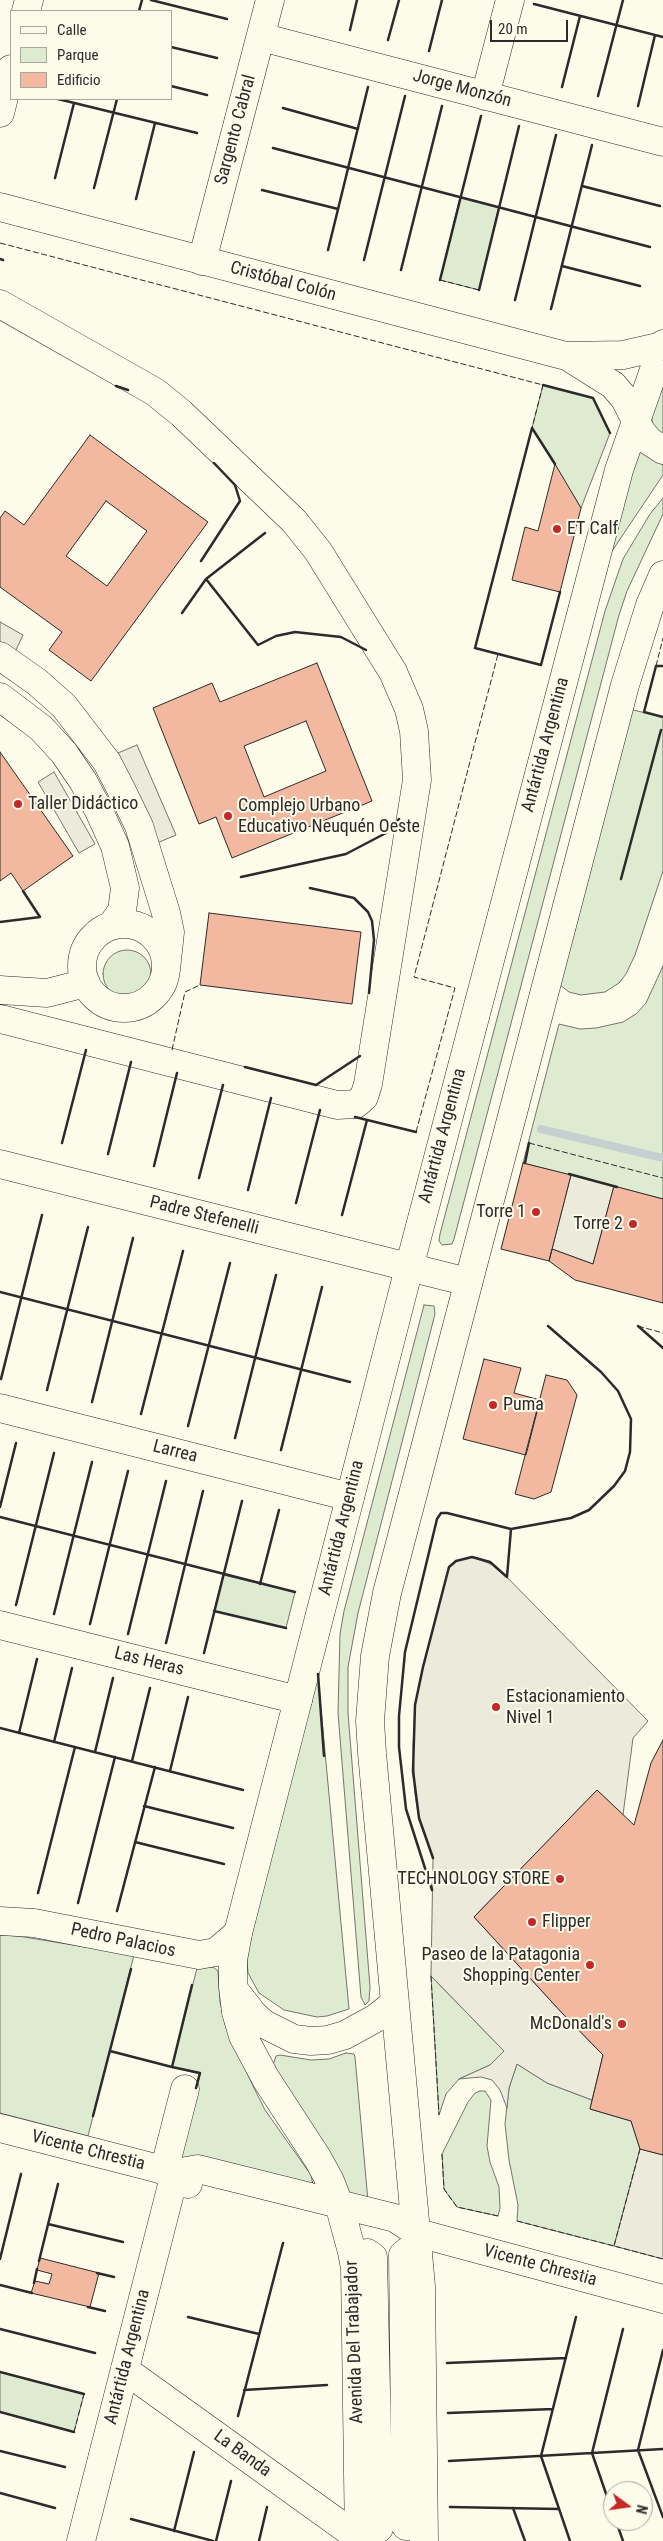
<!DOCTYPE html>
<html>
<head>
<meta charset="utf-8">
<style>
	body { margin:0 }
	#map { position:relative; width:663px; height:2541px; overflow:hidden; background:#fdfbea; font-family:"Roboto Condensed",sans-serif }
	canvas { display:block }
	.legend { position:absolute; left:10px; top:10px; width:162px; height:90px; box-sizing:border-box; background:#fdfbea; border:1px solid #a9a89e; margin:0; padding:6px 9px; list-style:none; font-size:15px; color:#2b2b2b }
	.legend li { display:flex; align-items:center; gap:10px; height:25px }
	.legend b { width:25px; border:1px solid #a9a89e }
	.north { position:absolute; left:603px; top:2481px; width:50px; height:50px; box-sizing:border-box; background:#fdfbea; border:1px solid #a9a89e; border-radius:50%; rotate:104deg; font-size:14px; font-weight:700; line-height:20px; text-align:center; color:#2b2b2b }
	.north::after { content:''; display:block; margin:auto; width:18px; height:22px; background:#c62828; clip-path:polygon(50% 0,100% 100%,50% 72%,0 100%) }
	.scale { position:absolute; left:490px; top:20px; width:78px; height:22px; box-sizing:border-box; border:2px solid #2b2b2b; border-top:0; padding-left:6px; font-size:15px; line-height:18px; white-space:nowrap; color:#2b2b2b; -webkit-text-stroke:4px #fdfbea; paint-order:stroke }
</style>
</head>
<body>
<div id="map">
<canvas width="663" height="2541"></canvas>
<ul class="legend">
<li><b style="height:6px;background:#fdfbea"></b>Calle</li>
<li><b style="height:14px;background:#deebd1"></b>Parque</li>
<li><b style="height:14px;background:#f2b8a0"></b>Edificio</li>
</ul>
<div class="north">N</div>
<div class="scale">20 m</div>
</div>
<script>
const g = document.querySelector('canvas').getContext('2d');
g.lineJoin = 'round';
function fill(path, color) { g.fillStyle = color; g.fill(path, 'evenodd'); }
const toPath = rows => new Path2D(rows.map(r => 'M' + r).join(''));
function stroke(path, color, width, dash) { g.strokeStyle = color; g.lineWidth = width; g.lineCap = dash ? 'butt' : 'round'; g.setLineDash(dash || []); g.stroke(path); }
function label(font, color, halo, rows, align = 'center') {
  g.font = font + ' "Roboto Condensed",sans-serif'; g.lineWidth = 4; g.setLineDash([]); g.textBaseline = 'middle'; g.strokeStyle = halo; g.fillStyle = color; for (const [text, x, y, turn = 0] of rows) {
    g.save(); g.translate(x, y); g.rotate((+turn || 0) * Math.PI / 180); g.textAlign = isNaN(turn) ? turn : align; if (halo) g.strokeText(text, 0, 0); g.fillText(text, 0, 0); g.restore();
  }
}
const green = toPath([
	[460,197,499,207,479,290,440,280,460,197],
	[663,376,663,439,658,435,652,423,652,413,663,376],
	[543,385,593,398,610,433,581,508,532,428,543,385],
	[635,441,648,456,663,465,663,475,602,566,635,441],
	[663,498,663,514,627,591,619,615,454,1239,452,1244,442,1245,439,1241,440,1234,605,611,623,559,650,514,663,498],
	[629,709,663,717,663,871,635,955,626,974,619,983,605,992,581,995,569,992,560,985,629,709],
	'103 974a24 24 0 1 1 48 0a24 24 0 1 1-48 0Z',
	[663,966,663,1199,523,1163,559,1024,580,1029,596,1028,623,1022,636,1014,646,1003,663,966],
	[424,1305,434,1306,435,1314,358,1613,348,1667,348,1713,370,1987,369,2001,365,2005,361,1997,338,1713,340,1634,344,1611,424,1305],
	[223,1575,295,1592,286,1628,214,1611,223,1575],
	[316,1655,349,2009,327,2016,317,2017,284,2010,259,1993,248,1973,246,1949,316,1655],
	[0,1935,18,1936,134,1955,88,2136,0,2113,0,1935],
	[197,1968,213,1967,218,1971,220,2002,226,2028,255,2090,265,2110,311,2175,313,2185,179,2159,200,2074,172,2067,197,1968],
	[431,1976,504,2051,490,2065,459,2079,446,2094,439,2115,431,1976],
	[346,2053,354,2054,355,2057,368,2201,357,2210,273,2065,276,2056,280,2055,311,2060,329,2059,346,2053],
	[517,2064,547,2083,592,2100,590,2109,631,2121,640,2149,614,2246,517,2221,518,2205,509,2160,505,2124,509,2088,517,2064],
	[480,2091,485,2091,491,2100,487,2146,490,2162,499,2187,500,2208,498,2216,457,2207,444,2189,442,2154,468,2102,475,2093,480,2091],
	[0,2372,84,2394,74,2432,0,2412,0,2372]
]);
fill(green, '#deebd1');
stroke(green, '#74746e', 1);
const parking = toPath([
	[0,622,23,635,15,652,0,644,0,622],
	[137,745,176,835,157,843,118,753,137,745],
	[54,772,95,844,79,853,38,782,54,772],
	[571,1175,614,1186,593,1264,552,1249,571,1175],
	[472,1557,496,1566,648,1721,633,1738,623,1815,597,1790,474,1917,562,2013,603,2055,592,2100,547,2083,517,2064,509,2088,507,2108,500,2090,492,2080,481,2077,459,2079,490,2065,504,2051,431,1976,433,1858,419,1818,415,1794,413,1747,415,1705,423,1667,449,1567,456,1561,472,1557],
	[640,2149,663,2155,663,2259,614,2246,640,2149]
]);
fill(parking, '#eceadb');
stroke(parking, '#74746e', 1);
stroke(toPath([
	[541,1129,663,1158]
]), '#c7d0d0', 8);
const building = toPath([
	[90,435,208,522,91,681,49,650,62,632,0,587,0,518,5,511,24,525,90,435],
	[106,501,147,531,107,586,66,556,106,501],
	[555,464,581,508,560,592,512,580,525,527,538,531,555,464],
	[317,663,372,801,232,858,216,817,199,824,153,708,212,683,220,702,317,663],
	[306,721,326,771,264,797,244,746,306,721],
	[0,752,73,856,23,891,11,873,0,881,0,752],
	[209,913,361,932,352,1004,200,985,209,913],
	[523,1163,571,1175,549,1261,501,1249,523,1163],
	[614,1186,663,1199,663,1303,575,1280,549,1261,552,1249,593,1264,614,1186],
	[484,1359,521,1368,514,1393,540,1400,526,1455,463,1439,484,1359],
	[546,1375,567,1380,577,1395,551,1492,534,1499,515,1494,546,1375],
	[663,1740,663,2155,640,2149,631,2121,590,2109,603,2055,562,2013,474,1917,597,1790,634,1825,651,1763,663,1740],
	[40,2258,99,2273,90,2307,31,2293,35,2281,49,2284,52,2274,37,2270,40,2258]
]);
fill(building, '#f2b8a0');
stroke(building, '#2b2b2b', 1);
const minor = toPath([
	[26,11,29,0],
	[261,37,663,142],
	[485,96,510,0],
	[0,113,11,69],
	[202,261,270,0],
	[0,304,155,392,181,413,294,521,318,551,393,672,409,709,414,731,417,780,368,1084,364,1097,356,1104,337,1105,1,1019],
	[0,656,37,682,64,706,107,762,123,793,139,826,166,913,170,932,166,970],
	[0,697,41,728,64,753,83,781,99,811,115,846,125,888,122,911,111,926],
	'82 966a42 42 0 1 1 84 0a42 42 0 1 1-84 0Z',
	[0,990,47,993,86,983],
	[0,1164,468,1282],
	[0,1408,350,1497],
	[0,1625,298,1700],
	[0,1921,34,1923,199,1955,216,1952,238,1933],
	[164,2171,185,2089],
	[408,2251,413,2255,417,2526,406,2526,403,2255,408,2251],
	[367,2253,373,2257,379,2528,367,2528,362,2257,367,2253],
	[125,2370,359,2538]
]);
const major = toPath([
	[0,207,566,356,623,355,663,346],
	[570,358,613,385,625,399,641,431,649,441,663,450],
	[235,1991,253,2014,264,2024,294,2039,311,2041,328,2040,345,2035,376,2018,395,2003],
	[0,2128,175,2173,188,2184],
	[175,2173,198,2169,395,2218,418,2233,663,2299],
	[81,2541,175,2173],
	[359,2541,355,2268,352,2252,339,2204,330,2181,318,2159,266,2079,243,2036,236,2012,233,1987,233,1960,238,1933,409,1268,619,470,663,344],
	[424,2541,421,2286,372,1753,370,1721,375,1656,387,1593,625,685,650,605,663,575]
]);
stroke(minor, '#2b2b2b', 29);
stroke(major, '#2b2b2b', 29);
stroke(minor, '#fdfbea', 28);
stroke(major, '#fdfbea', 28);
stroke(toPath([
	[0,243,543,385,532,428],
	[440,280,479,290],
	[656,666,663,638],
	[172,1050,185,992,200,985],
	[416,1132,455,988,414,977,498,654],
	[529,1143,663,1178],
	[638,1326,663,1333],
	[431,1976,439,2115],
	[640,2149,614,2246,663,2259],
	[442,2154,444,2189,457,2207,498,2216],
	[517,2221,614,2246],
	[74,2432,84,2394]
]), '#2b2b2b', 1, [6, 2.5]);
stroke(toPath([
	[151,0,227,19],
	[534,4,663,37],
	[139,11,142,0],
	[350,30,357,0],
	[388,40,399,0],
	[171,47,217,58],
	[429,51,442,0],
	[171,86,207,95],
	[562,87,580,16],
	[598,96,623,0],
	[58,99,197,133],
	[638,106,655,35],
	[283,108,358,129],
	[273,148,650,247],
	[55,178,74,103],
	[582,186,660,206],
	[94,188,117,99],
	[262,190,338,209],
	[136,199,155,123],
	[328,250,368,87],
	[0,259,3,260],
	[364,260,405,96],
	[562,266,640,286],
	[401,270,442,106],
	[440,280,481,116],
	[479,290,519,126],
	[515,300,556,135],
	[551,309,592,145],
	[543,385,593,398,610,433],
	[116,386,128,390],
	[532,428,475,648,541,665,560,592],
	[532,428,555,464],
	[201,561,240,501,235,485,214,463],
	[206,579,258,645,276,636,295,632,341,637,366,650],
	[182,613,206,579,265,533],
	[663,666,656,666,644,712,663,717],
	[241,877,346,854,386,833,399,819],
	[621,879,661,730],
	[310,888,354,898,368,912,372,921,374,940,369,993],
	[0,922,40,917,23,891],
	[245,1067,316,1085,360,1056],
	[355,1117,416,1132],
	[62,1143,86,1050],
	[108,1154,131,1062],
	[525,1163,529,1143],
	[154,1166,177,1073],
	[569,1174,617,1187],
	[199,1178,223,1085],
	[248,1190,271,1098],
	[296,1203,320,1110],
	[342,1215,367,1120],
	[0,1292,350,1382],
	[638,1326,663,1348],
	[1,1379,42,1215],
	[47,1390,88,1227],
	[92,1402,133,1238],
	[141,1414,183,1251],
	[188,1426,230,1263],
	[235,1438,276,1275],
	[281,1450,322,1287],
	[0,1507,16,1443],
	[0,1517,295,1592],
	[260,1584,279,1510],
	[16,1605,54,1453],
	[214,1611,286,1628],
	[54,1614,92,1462],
	[90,1624,128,1471],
	[128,1634,166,1481],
	[166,1643,203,1491],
	[204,1653,242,1501],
	[318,1674,324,1756],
	[0,1728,243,1790],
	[19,1733,37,1659],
	[54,1742,72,1668],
	[95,1752,113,1678],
	[132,1761,150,1688],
	[170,1771,188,1697],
	[144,1806,233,1828],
	[135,1842,224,1864],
	[433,1858,419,1818,413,1771,415,1705,423,1667,449,1567,456,1561,472,1557,490,1562,507,1577,511,1529],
	[432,1890,406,1809,399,1747,399,1716,405,1652,437,1519,441,1513,447,1513,511,1529,571,1518,589,1510,614,1486,625,1471,630,1452,631,1419,618,1391,601,1372,548,1326],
	[38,1893,75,1747],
	[78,1903,115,1757],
	[117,1911,155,1767],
	[110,2051,172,2067,192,1985],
	[172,2067,200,2073,196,2088],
	[93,2116,131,1969],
	[48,2224,123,2242],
	[0,2259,21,2174],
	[39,2261,58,2184],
	[97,2273,114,2277],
	[34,2283,37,2269],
	[0,2285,32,2293],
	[88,2307,105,2311],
	[188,2317,259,2334],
	[0,2329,95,2353],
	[663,2350,638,2450,663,2517],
	[447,2363,566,2358],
	[0,2372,84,2394],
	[244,2390,327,2385],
	[0,2412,74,2432],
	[448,2413,553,2409],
	[238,2416,283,2243],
	[0,2451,65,2467],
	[449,2461,663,2449],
	[0,2493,55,2508],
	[450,2507,559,2509],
	[513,2508,525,2541],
	[613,2514,592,2453,623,2329],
	[131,2519,213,2541],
	[616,2521,623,2541],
	[174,2531,194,2452],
	[216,2541,231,2481],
	[259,2541,267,2507],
	[570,2541,541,2456,576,2317]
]), '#2b2b2b', 2.5);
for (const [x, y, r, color] of [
	[557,529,5,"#c62828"],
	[18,804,5,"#c62828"],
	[228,816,5,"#c62828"],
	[536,1212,5,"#c62828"],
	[633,1224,5,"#c62828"],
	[493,1405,5,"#c62828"],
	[496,1707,5,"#c62828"],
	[560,1879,5,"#c62828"],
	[532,1922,5,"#c62828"],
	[590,1965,5,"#c62828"],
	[622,2024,5,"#c62828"]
]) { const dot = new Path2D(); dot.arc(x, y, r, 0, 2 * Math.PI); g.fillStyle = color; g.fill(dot); stroke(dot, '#fdfbea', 2); }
label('18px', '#2b2b2b', '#fdfbea', [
	["Jorge Monzón",462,89,15],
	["Sargento Cabral",236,130,-75],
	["Cristóbal Colón",283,282,15],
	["Antártida Argentina",546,745,-75],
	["Antártida Argentina",443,1136,-75],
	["Padre Stefenelli",204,1216,14],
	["Larrea",175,1452,14],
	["Antártida Argentina",342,1528,-76],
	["Las Heras",149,1662,14],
	["Pedro Palacios",123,1941,12],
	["Vicente Chrestia",88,2151,14],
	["Vicente Chrestia",540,2266,15],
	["Avenida Del Trabajador",355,2342,-92],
	["Antártida Argentina",128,2357,-76],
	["La Banda",242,2454,36]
]);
label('18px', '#2b2b2b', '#fdfbea', [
	["ET Calf",567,529],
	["Taller Didáctico",28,804],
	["Complejo Urbano",238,806],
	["Educativo Neuquén Oeste",238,827],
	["Torre 1",526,1212,"right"],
	["Torre 2",623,1224,"right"],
	["Puma",503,1405],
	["Estacionamiento",506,1697],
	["Nivel 1",506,1718],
	["TECHNOLOGY STORE",550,1879,"right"],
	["Flipper",542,1922],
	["Paseo de la Patagonia",580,1955,"right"],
	["Shopping Center",580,1976,"right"],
	["McDonald's",612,2024,"right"]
], 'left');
</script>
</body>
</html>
